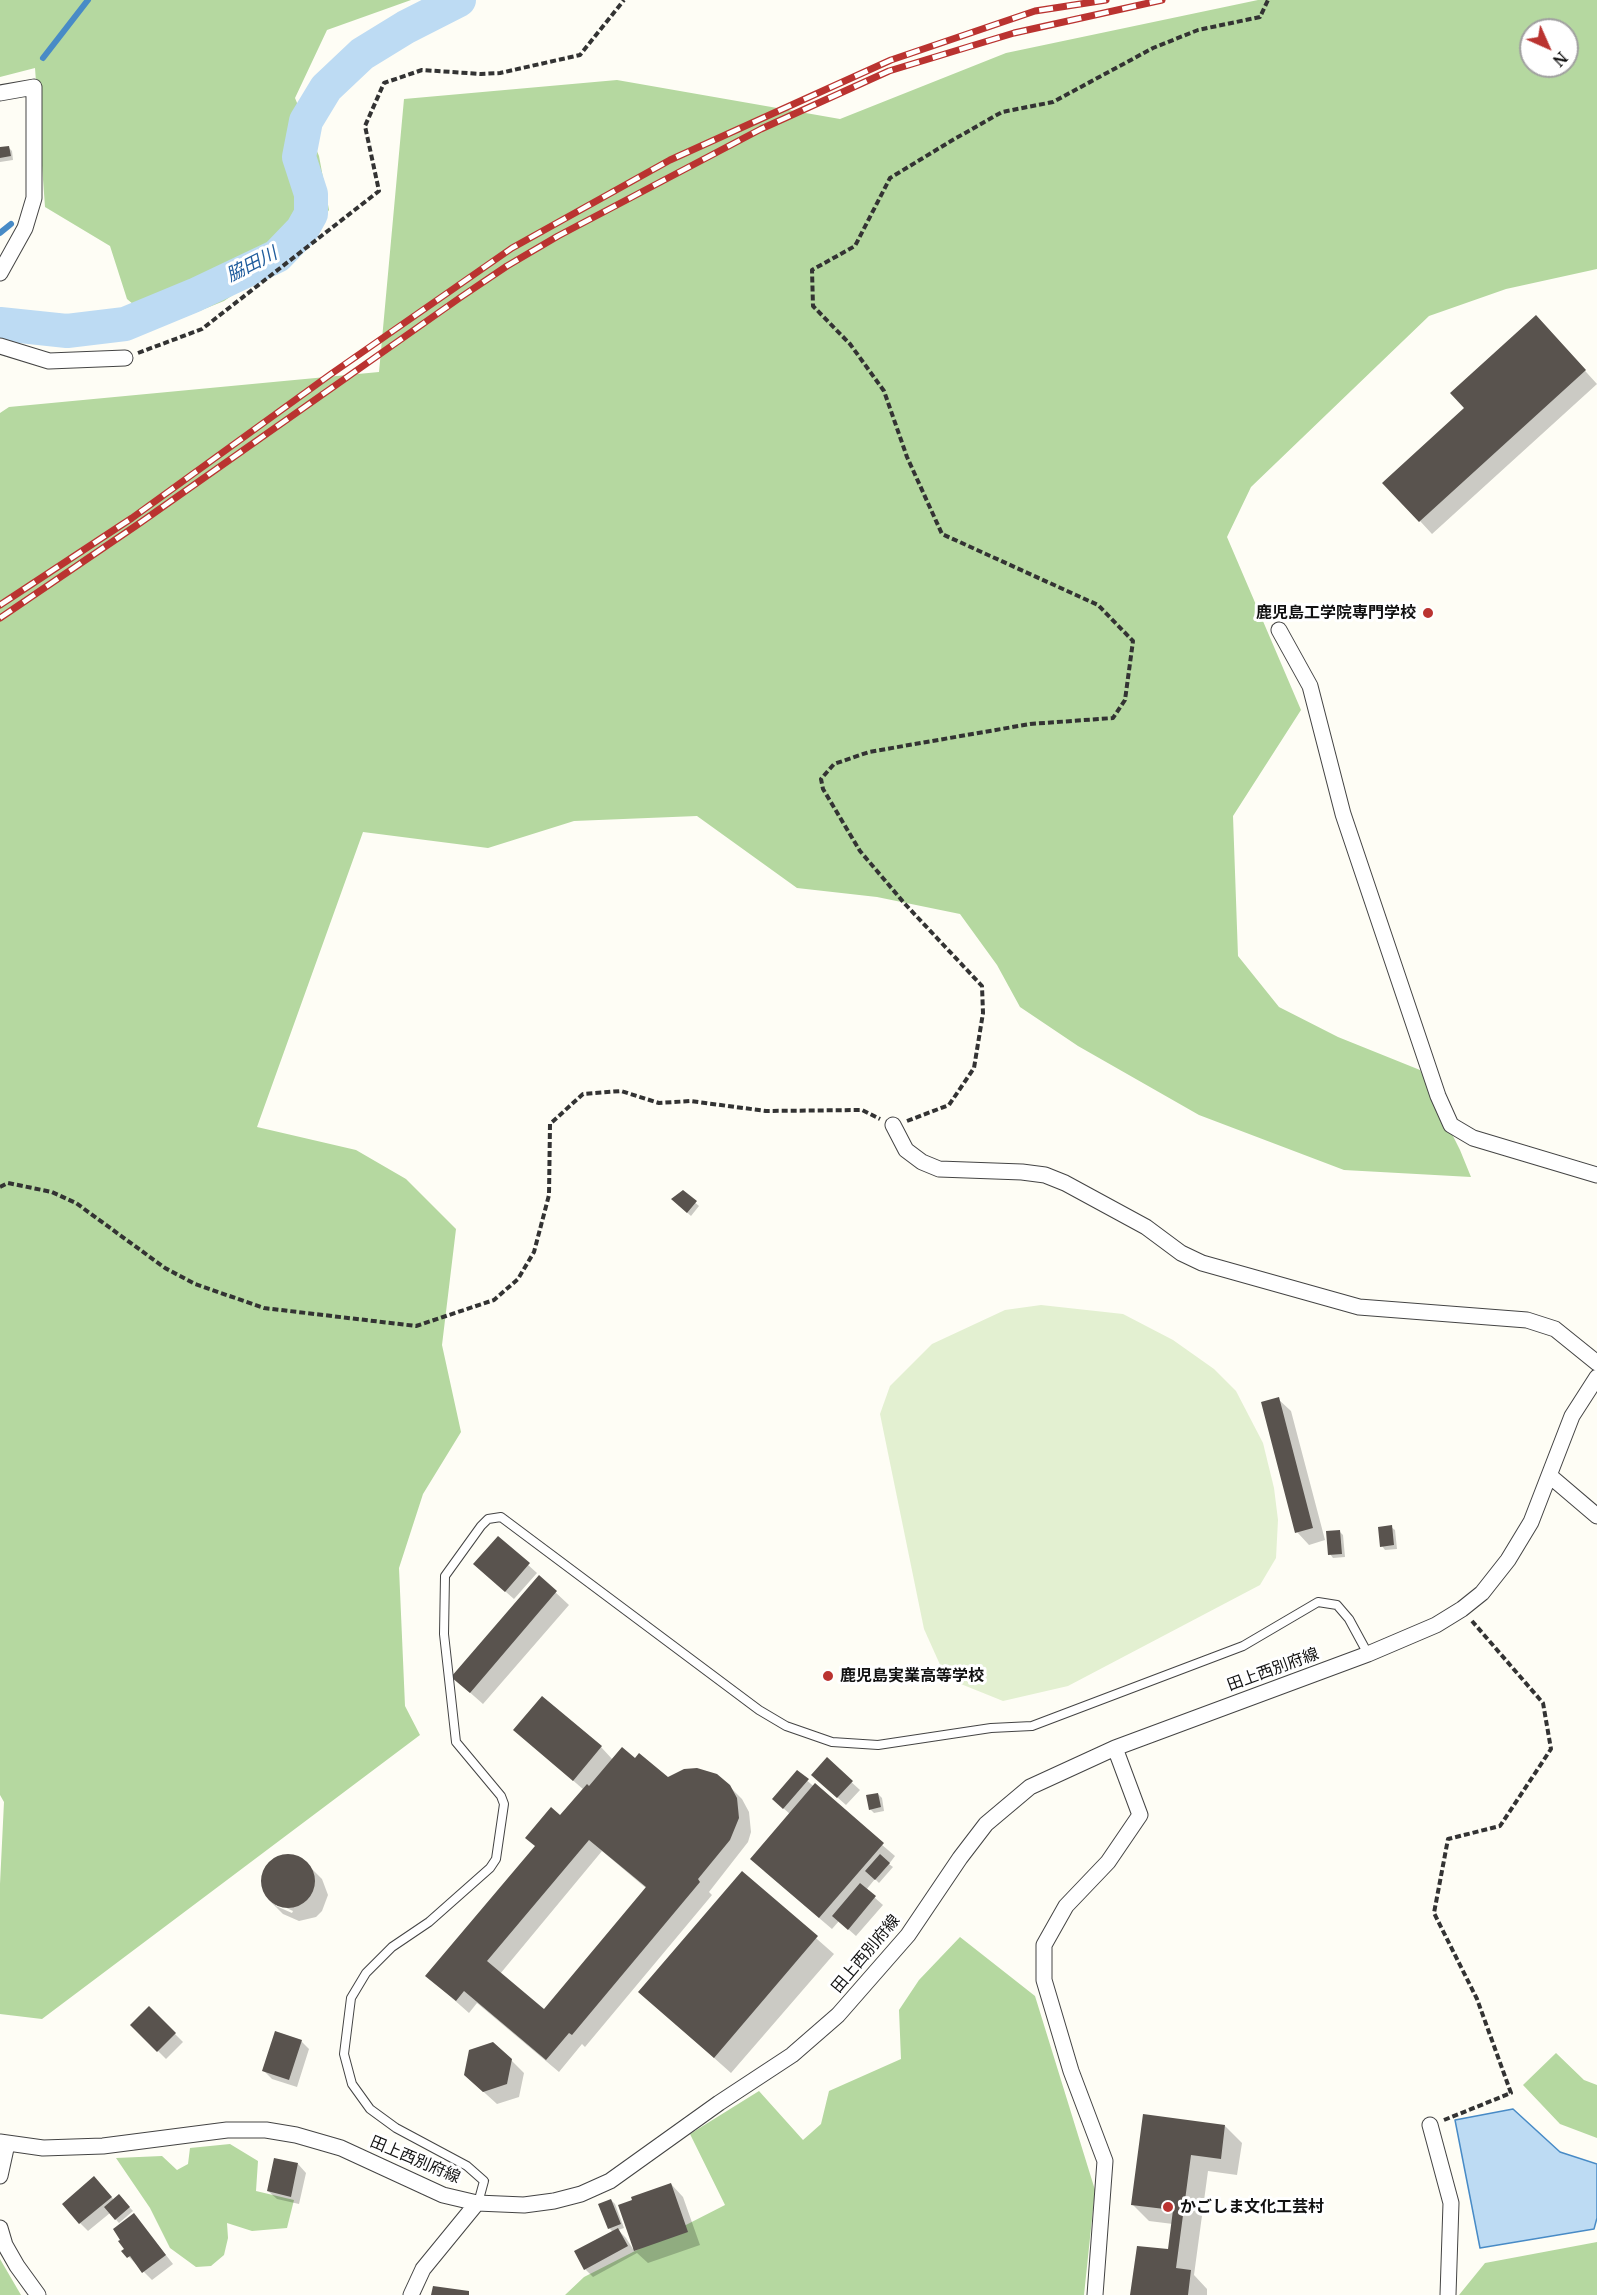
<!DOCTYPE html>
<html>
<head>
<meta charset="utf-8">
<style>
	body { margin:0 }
	#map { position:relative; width:1597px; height:2295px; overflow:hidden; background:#fefdf5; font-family:"Noto Serif",serif }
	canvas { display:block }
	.north { position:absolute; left:1519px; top:18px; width:60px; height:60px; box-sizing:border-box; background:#fff; border:2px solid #a0a0a0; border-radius:50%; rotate:135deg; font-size:16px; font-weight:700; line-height:24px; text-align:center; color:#111 }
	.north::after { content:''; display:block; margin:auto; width:21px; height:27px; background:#ba3330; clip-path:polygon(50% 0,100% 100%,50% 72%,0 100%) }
</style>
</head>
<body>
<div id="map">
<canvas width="1597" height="2295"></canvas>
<div class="north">N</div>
</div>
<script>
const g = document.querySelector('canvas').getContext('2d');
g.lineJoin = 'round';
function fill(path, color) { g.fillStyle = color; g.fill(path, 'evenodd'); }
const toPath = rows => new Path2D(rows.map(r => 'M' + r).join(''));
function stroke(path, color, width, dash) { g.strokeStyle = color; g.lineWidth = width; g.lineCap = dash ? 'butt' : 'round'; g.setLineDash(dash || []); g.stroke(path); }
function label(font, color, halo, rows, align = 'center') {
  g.font = font + ' "Noto Serif","Noto Sans JP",serif'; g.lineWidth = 6; g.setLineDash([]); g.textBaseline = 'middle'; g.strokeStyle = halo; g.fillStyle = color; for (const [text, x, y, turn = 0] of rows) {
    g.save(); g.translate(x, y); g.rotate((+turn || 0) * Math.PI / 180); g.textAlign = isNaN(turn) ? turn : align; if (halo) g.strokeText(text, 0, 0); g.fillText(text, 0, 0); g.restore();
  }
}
fill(toPath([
	[0,0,411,0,327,30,295,98,319,156,329,210,304,247,224,301,160,327,127,299,110,246,45,207,35,68,0,77],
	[1258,0,1597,0,1597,269,1506,289,1429,316,1251,487,1227,537,1301,710,1233,816,1238,956,1279,1007,1338,1037,1420,1070,1460,1150,1471,1177,1344,1170,1199,1115,1078,1046,1020,1007,997,965,960,914,877,897,797,888,697,816,574,821,488,848,363,832,257,1127,356,1150,406,1179,456,1229,442,1345,461,1432,423,1494,399,1568,405,1706,420,1735,42,2019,0,2014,0,1884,4,1802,0,1795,0,413,9,407,379,372,404,99,617,80,840,119,1006,53],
	[1531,30,1567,30,1567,66,1531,66],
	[960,1937,1035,1996,1095,2190,1084,2295,565,2295,584,2277,725,2205,690,2134,759,2091,803,2140,821,2124,829,2091,901,2059,899,2010,919,1980],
	[1556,2053,1584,2080,1597,2085,1597,2138,1560,2124,1523,2085],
	[230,2144,258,2161,256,2191,294,2200,287,2228,252,2231,227,2223,228,2238,224,2255,211,2266,196,2267,170,2248,150,2208,116,2158,162,2156,177,2170,188,2164,190,2148],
	[1597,2242,1597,2295,1459,2295,1485,2263],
	[0,2259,21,2295,0,2295]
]), '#b5d8a0');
fill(toPath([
	[1041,1305,1123,1314,1173,1340,1214,1369,1236,1391,1263,1443,1274,1488,1278,1520,1276,1558,1260,1585,1068,1686,1003,1701,946,1678,924,1629,880,1414,890,1386,932,1344,1005,1310]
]), '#e3f0d1');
const water = toPath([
	[1513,2109,1560,2152,1597,2164,1597,2218,1594,2229,1480,2248,1455,2120,1513,2109]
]);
fill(water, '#bddbf3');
stroke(water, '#488bc6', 1.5);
fill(toPath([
	[8,147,12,151,13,160,0,162,0,149],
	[1548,330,1597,384,1432,534,1420,521],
	[683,1192,699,1206,691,1216,673,1200],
	[1278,1399,1291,1411,1325,1540,1309,1545,1297,1532],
	[1391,1527,1395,1530,1397,1549,1385,1550,1382,1546],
	[1340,1532,1343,1535,1345,1557,1333,1558,1330,1554],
	[498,1538,537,1573,514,1599,483,1572],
	[539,1577,569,1605,483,1704,466,1689],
	[515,1730,601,1747,613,1760,635,1760,667,1779,729,1786,742,1799,749,1812,751,1832,748,1842,709,1892,712,1895,585,2047,582,2044,559,2072,477,2003,469,2013,427,1976,584,1790],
	[602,1851,647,1889,544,2011,500,1974],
	[827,1760,860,1790,846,1805,821,1783],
	[797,1772,895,1856,889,1864,893,1867,879,1883,875,1879,866,1890,883,1905,856,1936,839,1921,832,1929,764,1871,790,1814,782,1807],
	[878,1794,882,1798,884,1811,874,1813,870,1809],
	[295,1856,309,1866,322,1879,328,1895,322,1911,316,1917,299,1921,283,1914,270,1901,262,1885,262,1877,271,1862,278,1857],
	[276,1903,293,1911,292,1913,276,1906],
	[742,1873,834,1954,731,2073,640,1992],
	[149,2008,183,2042,166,2059,132,2025],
	[301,2041,309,2049,297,2087,272,2079,264,2071],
	[511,2060,524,2073,519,2097,497,2104,465,2075],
	[1225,2126,1242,2143,1237,2175,1208,2171,1194,2275,1207,2289,1207,2295,1132,2295,1170,2251,1173,2224,1149,2221,1132,2204],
	[298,2164,306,2173,299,2204,277,2199,268,2191],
	[671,2184,683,2197,700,2245,648,2263,637,2253,593,2277,585,2269,613,2232,609,2228,611,2200,615,2204,624,2228,618,2230,626,2238,633,2249],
	[102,2186,114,2200,119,2196,133,2211,119,2223,110,2213,88,2231,80,2223],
	[134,2215,173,2264,152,2280,123,2251,126,2249]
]), '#0003');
stroke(toPath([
	[43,58,88,0],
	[0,233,11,224]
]), '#488bc6', 6);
stroke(toPath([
	[0,324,67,331,125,324,195,295,277,256,302,230,311,214,311,194,299,157,306,121,326,88,362,54,406,27,459,0]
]), '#bddbf3', 34);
fill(toPath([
	[9,146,11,156,0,158,0,147],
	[1536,315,1586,370,1419,522,1382,483,1464,408,1450,393],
	[683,1190,697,1201,687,1213,671,1199],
	[1279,1397,1313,1528,1295,1533,1261,1402],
	[1392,1525,1394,1545,1380,1547,1378,1527],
	[1340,1530,1342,1554,1328,1555,1326,1531],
	[498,1536,530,1563,505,1592,473,1564],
	[539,1575,557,1591,470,1693,451,1677],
	[542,1696,602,1746,573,1781,513,1730],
	[622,1747,635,1758,639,1753,668,1777,684,1769,697,1768,717,1774,730,1785,737,1798,739,1818,730,1840,698,1879,700,1882,572,2035,569,2033,546,2060,464,1991,456,2001,425,1976,535,1846,525,1838,551,1807,560,1815,587,1784,589,1786],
	[589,1840,646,1887,544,2009,487,1961],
	[827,1757,853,1781,837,1798,811,1775],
	[797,1770,809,1779,783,1809,772,1799],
	[815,1783,884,1843,819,1918,750,1859],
	[878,1793,881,1807,869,1810,866,1795],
	'261 1881a27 27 0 1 1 54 0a27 27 0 1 1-54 0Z',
	[880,1854,890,1863,875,1880,865,1871],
	[742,1871,818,1936,714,2058,638,1992],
	[860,1883,876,1896,848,1930,832,1916],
	[149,2006,176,2033,157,2052,130,2025],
	[275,2031,302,2040,289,2080,262,2071],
	[493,2042,512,2059,507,2084,483,2092,464,2075,469,2050],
	[1143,2114,1225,2125,1221,2159,1191,2155,1176,2268,1191,2270,1188,2295,1130,2295,1137,2246,1168,2249,1173,2210,1131,2205],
	[274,2158,298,2163,291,2197,267,2191],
	[94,2176,112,2197,79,2224,62,2204],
	[671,2183,688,2232,634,2251,618,2205,632,2200,631,2197],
	[119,2194,130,2207,115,2220,104,2207],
	[611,2199,621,2224,608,2229,598,2204],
	[134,2213,166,2255,142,2273,130,2256,127,2258,121,2251,124,2249,118,2241,120,2240,113,2229],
	[618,2228,628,2246,584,2270,574,2251],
	[433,2286,469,2291,469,2295,431,2295]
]), '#59534e');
const service = toPath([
	[478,2203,484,2181,467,2166,396,2128,370,2109,352,2084,344,2054,351,1998,366,1973,392,1947,429,1922,490,1868,496,1859,504,1804,501,1796,456,1742,444,1634,445,1576,481,1526,488,1519,501,1517,759,1710,786,1726,832,1742,878,1745,991,1728,1032,1726,1243,1646,1318,1602,1337,1605,1349,1619,1368,1654]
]);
const minor = toPath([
	[0,93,34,87,34,198,25,228,0,273],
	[0,346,49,361,125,358],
	[1279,630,1310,686,1343,814,1438,1096,1451,1125,1473,1138,1597,1175],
	[893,1125,906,1150,922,1162,939,1169,1022,1172,1045,1175,1065,1183,1146,1227,1181,1253,1202,1263,1359,1307,1527,1320,1555,1329,1597,1363],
	[1550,1476,1597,1516],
	[1430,2125,1451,2203,1448,2295],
	[0,2142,43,2148,103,2146,227,2130,266,2130,296,2135,341,2148,443,2195,477,2203,524,2205,554,2201,581,2194,610,2181,719,2103,792,2055,838,2015,908,1935,960,1858,986,1824,1030,1787,1115,1748,1368,1654,1436,1625,1462,1609,1482,1593,1508,1560,1531,1522,1572,1416,1597,1377],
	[0,2176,7,2144],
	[0,2228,5,2245,17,2266,38,2295],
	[411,2295,423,2269,477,2203],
	[1095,2295,1105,2161,1071,2071,1044,1980,1044,1945,1066,1906,1108,1862,1140,1815,1115,1748]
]);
stroke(service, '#444', 10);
stroke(minor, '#444', 17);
stroke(toPath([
	[138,353,202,329,379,191,365,126,384,83,422,70,481,74,500,73,580,55,624,0],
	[907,1121,949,1105,974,1068,983,1013,982,986,905,904,860,851,823,789,821,779,834,764,869,752,1030,724,1113,718,1125,700,1133,641,1098,605,942,534,907,457,884,391,850,344,813,306,812,270,855,246,890,178,951,141,1002,112,1053,102,1153,48,1198,30,1260,17,1268,0],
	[0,1187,8,1183,52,1192,76,1203,165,1268,195,1284,264,1308,416,1326,494,1300,518,1279,534,1252,549,1195,550,1124,583,1094,621,1091,659,1103,690,1101,766,1111,862,1110,880,1119],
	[1444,2120,1511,2093,1477,1999,1434,1913,1448,1839,1500,1826,1551,1749,1543,1703,1472,1621]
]), '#333', 4, [6, 3]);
stroke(service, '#fff', 8);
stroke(minor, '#fff', 15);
const rail = toPath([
	[0,605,132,518,331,374,512,248,670,160,891,60,1035,11,1106,0],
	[0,618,137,525,461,297,507,266,558,236,761,129,889,71,1014,33,1162,0]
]);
stroke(rail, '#ba3330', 7);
stroke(rail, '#fff', 4.5, [14]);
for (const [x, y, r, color] of [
	[1428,613,6,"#ba3330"],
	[828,1676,6,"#ba3330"],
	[1168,2207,6,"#ba3330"]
]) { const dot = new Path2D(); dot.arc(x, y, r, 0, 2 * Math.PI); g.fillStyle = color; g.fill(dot); stroke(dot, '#fff', 2); }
label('bold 16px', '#111', '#fff', [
	["鹿児島工学院専門学校",1416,613,"right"],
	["鹿児島実業高等学校",840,1676],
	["かごしま文化工芸村",1180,2207]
], 'left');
label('16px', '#111', '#fff', [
	["田上西別府線",1273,1670,-20],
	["田上西別府線",866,1954,-50],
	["田上西別府線",415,2160,23]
]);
label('italic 18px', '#205d9d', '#fff', [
	["脇田川",252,265,-27]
]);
</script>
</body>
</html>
